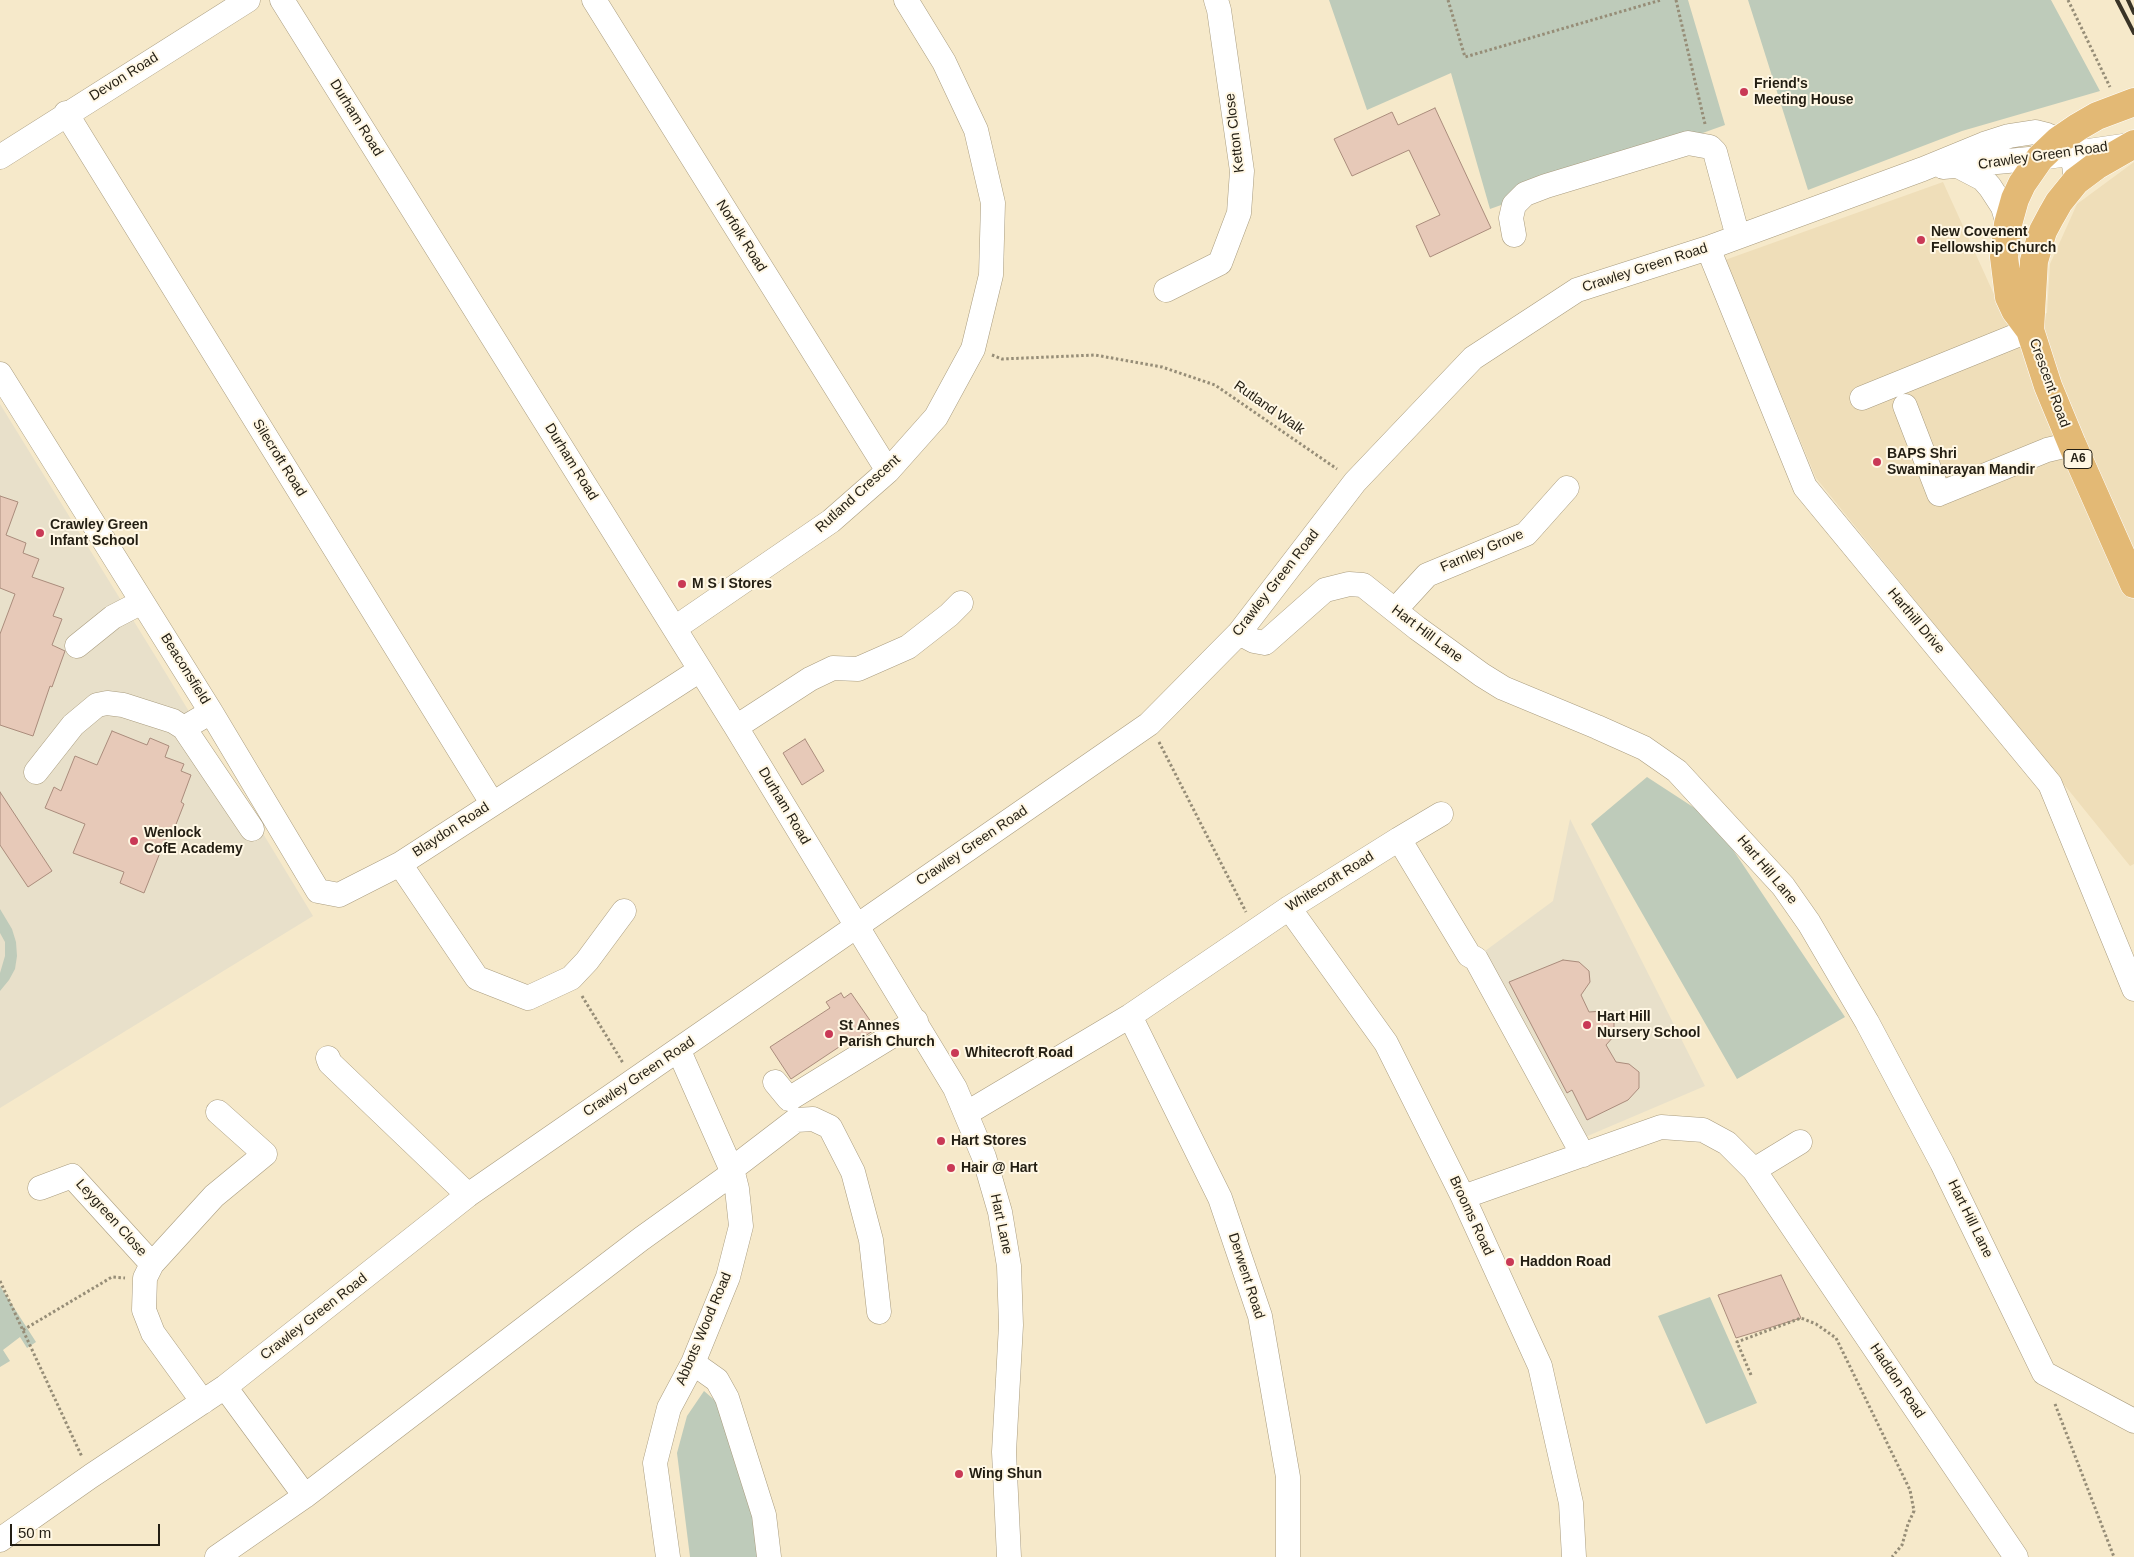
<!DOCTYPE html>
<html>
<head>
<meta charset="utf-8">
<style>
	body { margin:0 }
	#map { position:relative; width:2134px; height:1557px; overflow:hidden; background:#f6e9ca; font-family:Arial,sans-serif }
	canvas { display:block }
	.scale { position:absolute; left:10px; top:1524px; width:150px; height:22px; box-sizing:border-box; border:2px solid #231e13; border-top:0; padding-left:6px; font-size:15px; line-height:18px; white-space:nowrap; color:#231e13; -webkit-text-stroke:4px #fff7e4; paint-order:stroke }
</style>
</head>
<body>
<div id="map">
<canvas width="2134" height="1557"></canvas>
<div class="scale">50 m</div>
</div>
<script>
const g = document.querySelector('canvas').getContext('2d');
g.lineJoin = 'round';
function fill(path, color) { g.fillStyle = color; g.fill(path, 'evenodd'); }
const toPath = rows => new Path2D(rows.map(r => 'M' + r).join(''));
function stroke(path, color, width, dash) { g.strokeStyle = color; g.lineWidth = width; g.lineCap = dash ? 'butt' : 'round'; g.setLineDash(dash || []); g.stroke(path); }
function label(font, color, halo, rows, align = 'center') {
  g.font = font + ' Arial,sans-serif'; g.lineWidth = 4; g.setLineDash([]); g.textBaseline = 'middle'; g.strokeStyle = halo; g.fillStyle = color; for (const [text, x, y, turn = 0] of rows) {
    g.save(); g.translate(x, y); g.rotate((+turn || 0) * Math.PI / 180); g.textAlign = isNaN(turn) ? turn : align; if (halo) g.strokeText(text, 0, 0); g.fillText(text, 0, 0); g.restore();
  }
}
fill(toPath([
	[2134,162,2134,864,2130,866,1816,478,1725,260,1943,182,2007,323,2047,313,2050,264,2077,204]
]), '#efdeb9');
fill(toPath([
	[0,404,159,662,313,916,0,1108],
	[1570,819,1705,1086,1564,1146,1466,965,1553,901]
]), '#e8e0ca');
fill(toPath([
	[1329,0,1688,0,1725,125,1490,209,1451,73,1367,110],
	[1748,0,2051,0,2100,91,1962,131,1808,190],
	[1647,777,1713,820,1845,1017,1737,1079,1591,824],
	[0,909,12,929,16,942,17,956,15,969,9,980,0,991,0,973,5,956,5,942,0,933],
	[0,1286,36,1342,27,1348,20,1337,3,1350,10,1361,0,1367],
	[1710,1297,1757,1403,1706,1424,1658,1316],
	[704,1391,718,1403,757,1532,757,1557,690,1557,677,1453,687,1416]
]), '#becbba');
const building = toPath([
	[1435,108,1491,228,1430,257,1416,226,1440,215,1409,150,1352,176,1334,139,1392,112,1398,125,1435,108],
	[0,496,18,502,6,535,26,543,23,553,39,559,32,577,64,588,53,616,62,619,52,645,65,651,52,687,50,686,33,736,0,725,0,634,15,594,0,588,0,496],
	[112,731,147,745,150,738,169,746,165,757,184,764,181,771,191,775,181,802,184,804,173,832,169,830,144,893,120,883,124,872,73,853,85,824,45,808,54,787,61,791,75,756,97,765,112,731],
	[805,739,824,771,802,785,783,753,805,739],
	[0,792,52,871,28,887,0,845,0,792],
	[1563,960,1579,962,1589,971,1590,982,1581,995,1589,1012,1603,1011,1614,1022,1614,1036,1606,1045,1616,1062,1629,1064,1639,1072,1639,1088,1628,1100,1587,1120,1572,1090,1567,1093,1509,982,1563,960],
	[841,993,844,998,851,993,876,1029,854,1043,851,1039,791,1079,770,1047,830,1008,826,1002,841,993],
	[1781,1275,1801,1318,1736,1338,1718,1295,1781,1275]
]);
fill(building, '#e7c9b8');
stroke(building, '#aa8c7c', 1);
const minor = toPath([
	[282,0,736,727,955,1088,984,1157,1000,1212,1009,1266,1011,1325,1004,1452,1009,1557],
	[594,0,888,471],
	[66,113,492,803],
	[0,157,248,0],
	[1943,167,2040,158,2130,145],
	[1960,167,1983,179,1990,187,2003,207,2008,224],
	[1514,235,1511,218,1514,205,1525,194,1546,186,1688,143,1710,147,1715,152,1738,237],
	[1708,248,1805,487,2050,784,2134,989],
	[1166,290,1220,263,1239,213,1242,171,1219,10,1216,0],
	[0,374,211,712,318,891,339,895,400,864],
	[1862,398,2030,330],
	[1905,406,1939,494,2047,450,2072,444],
	[1395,610,1427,575,1526,534,1567,488],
	[675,628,831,521,888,471,936,417,973,349,991,275,993,203,976,130,944,62,906,0],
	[1239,633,1254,641,1265,643,1325,590,1349,584,1363,585,1417,628,1482,675,1503,688,1597,727,1644,748,1677,771,1783,886,1809,923,1867,1022,1942,1163,2044,1373,2134,1421],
	[77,646,113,617,142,602],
	[736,727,810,679,833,668,858,669,908,647,949,615,961,603],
	[184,728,252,829],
	[36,772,73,725,97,705,107,703,123,705,173,721,184,728,211,712],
	[1399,839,1469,955,1476,959,1583,1155],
	[1289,908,1386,1043,1463,1197,1540,1366,1571,1503,1574,1557],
	[624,911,587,961,571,978,528,998,477,978,400,864,700,670],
	[1130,1016,1220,1198,1260,1316,1288,1477,1288,1557],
	[328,1058,330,1063,468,1195],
	[775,1082,789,1099,916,1021],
	[967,1113,1130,1016,1289,908,1399,839,1441,814],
	[732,1169,796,1120,813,1119,830,1127,853,1172,871,1240,879,1312],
	[1754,1170,1800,1142],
	[40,1188,72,1176,152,1264,145,1278,144,1310,153,1333,203,1402],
	[1463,1197,1661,1127,1703,1130,1727,1143,1754,1170,2016,1557],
	[152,1264,214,1196,265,1154,218,1112],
	[693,1363,717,1380,727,1398,764,1515,769,1557],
	[225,1387,305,1496],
	[0,1540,91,1476,225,1387,468,1195,1149,724,1239,633,1355,482,1473,358,1577,290,1708,248,1923,169,1984,144,2009,136,2035,132,2047,135,2059,140,2074,164,2076,181],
	[217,1557,305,1496,641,1239,733,1173],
	[668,1557,655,1463,669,1408,693,1363,728,1277,741,1226,737,1189,733,1173,679,1051]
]);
const highway = toPath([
	[2134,102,2097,116,2078,127,2059,140,2040,158,2022,184,2015,199,2008,224,2004,257,2009,297,2015,310,2030,330,2048,386,2072,444,2134,584],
	[2030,330,2034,261,2043,231,2051,216,2059,202,2076,181,2096,166,2134,144]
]);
stroke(minor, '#a99c7f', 25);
stroke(highway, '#fff', 29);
stroke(toPath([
	[1448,0,1465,57,1661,0],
	[1676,0,1705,124],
	[2068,0,2110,87],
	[992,355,1002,359,1095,355,1162,367,1215,385,1337,469],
	[1159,742,1246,912],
	[582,996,623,1063],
	[0,1281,82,1457],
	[23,1330,112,1277,125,1278],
	[1751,1375,1737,1342,1801,1318,1816,1324,1836,1338,1910,1490,1914,1511,1908,1524,1902,1545,1892,1557],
	[2055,1404,2114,1557]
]), '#968d77', 3, [2.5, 2.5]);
stroke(minor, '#fff', 24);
stroke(highway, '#e3b975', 28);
stroke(toPath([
	[2117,0,2134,33],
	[2128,0,2134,13]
]), '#393326', 4);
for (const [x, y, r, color] of [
	[1744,92,5,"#c93956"],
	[1921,240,5,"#c93956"],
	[1877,462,5,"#c93956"],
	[40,533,5,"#c93956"],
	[682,584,5,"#c93956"],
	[134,841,5,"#c93956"],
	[1587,1025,5,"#c93956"],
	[829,1034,5,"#c93956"],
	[955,1053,5,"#c93956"],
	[941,1141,5,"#c93956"],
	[951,1168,5,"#c93956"],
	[1510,1262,5,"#c93956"],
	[959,1474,5,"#c93956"]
]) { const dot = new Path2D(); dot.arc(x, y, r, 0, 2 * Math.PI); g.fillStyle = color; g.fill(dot); stroke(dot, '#fff7e4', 2); }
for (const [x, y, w] of [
	[2078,459,28]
]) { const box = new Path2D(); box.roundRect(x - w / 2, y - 9.5, w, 19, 4); g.fillStyle = '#fff7e4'; g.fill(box); stroke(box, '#231e13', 1); }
label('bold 12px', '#231e13', null, [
	["A6",2078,459]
]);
label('14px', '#231e13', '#fff7e4', [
	["Devon Road",124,77,-32],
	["Durham Road",356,118,58],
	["Ketton Close",1235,133,-97],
	["Crawley Green Road",2043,156,-8],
	["Norfolk Road",741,236,58],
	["Crawley Green Road",1645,268,-18],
	["Crescent Road",2049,383,70],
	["Rutland Walk",1269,408,35],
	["Silecroft Road",279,458,58],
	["Durham Road",571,462,58],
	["Rutland Crescent",858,494,-42],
	["Farnley Grove",1482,551,-23],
	["Crawley Green Road",1276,583,-52],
	["Harthill Drive",1916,621,50],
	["Hart Hill Lane",1427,634,37],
	["Beaconsfield",185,669,58],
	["Durham Road",784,806,59],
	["Blaydon Road",451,830,-33],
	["Crawley Green Road",972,846,-34],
	["Hart Hill Lane",1767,870,50],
	["Whitecroft Road",1330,882,-32],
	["Crawley Green Road",639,1077,-34],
	["Brooms Road",1471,1216,65],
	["Leygreen Close",111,1218,48],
	["Hart Hill Lane",1970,1219,64],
	["Hart Lane",1001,1224,78],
	["Derwent Road",1246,1276,72],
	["Crawley Green Road",314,1317,-38],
	["Abbots Wood Road",704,1329,-67],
	["Haddon Road",1897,1381,56]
]);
label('bold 14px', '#231e13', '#fff7e4', [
	["Friend's",1754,84],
	["Meeting House",1754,100],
	["New Covenent",1931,232],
	["Fellowship Church",1931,248],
	["BAPS Shri",1887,454],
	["Swaminarayan Mandir",1887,470],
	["Crawley Green",50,525],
	["Infant School",50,541],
	["M S I Stores",692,584],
	["Wenlock",144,833],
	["CofE Academy",144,849],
	["Hart Hill",1597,1017],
	["Nursery School",1597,1033],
	["St Annes",839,1026],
	["Parish Church",839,1042],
	["Whitecroft Road",965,1053],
	["Hart Stores",951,1141],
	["Hair @ Hart",961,1168],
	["Haddon Road",1520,1262],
	["Wing Shun",969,1474]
], 'left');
</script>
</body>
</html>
